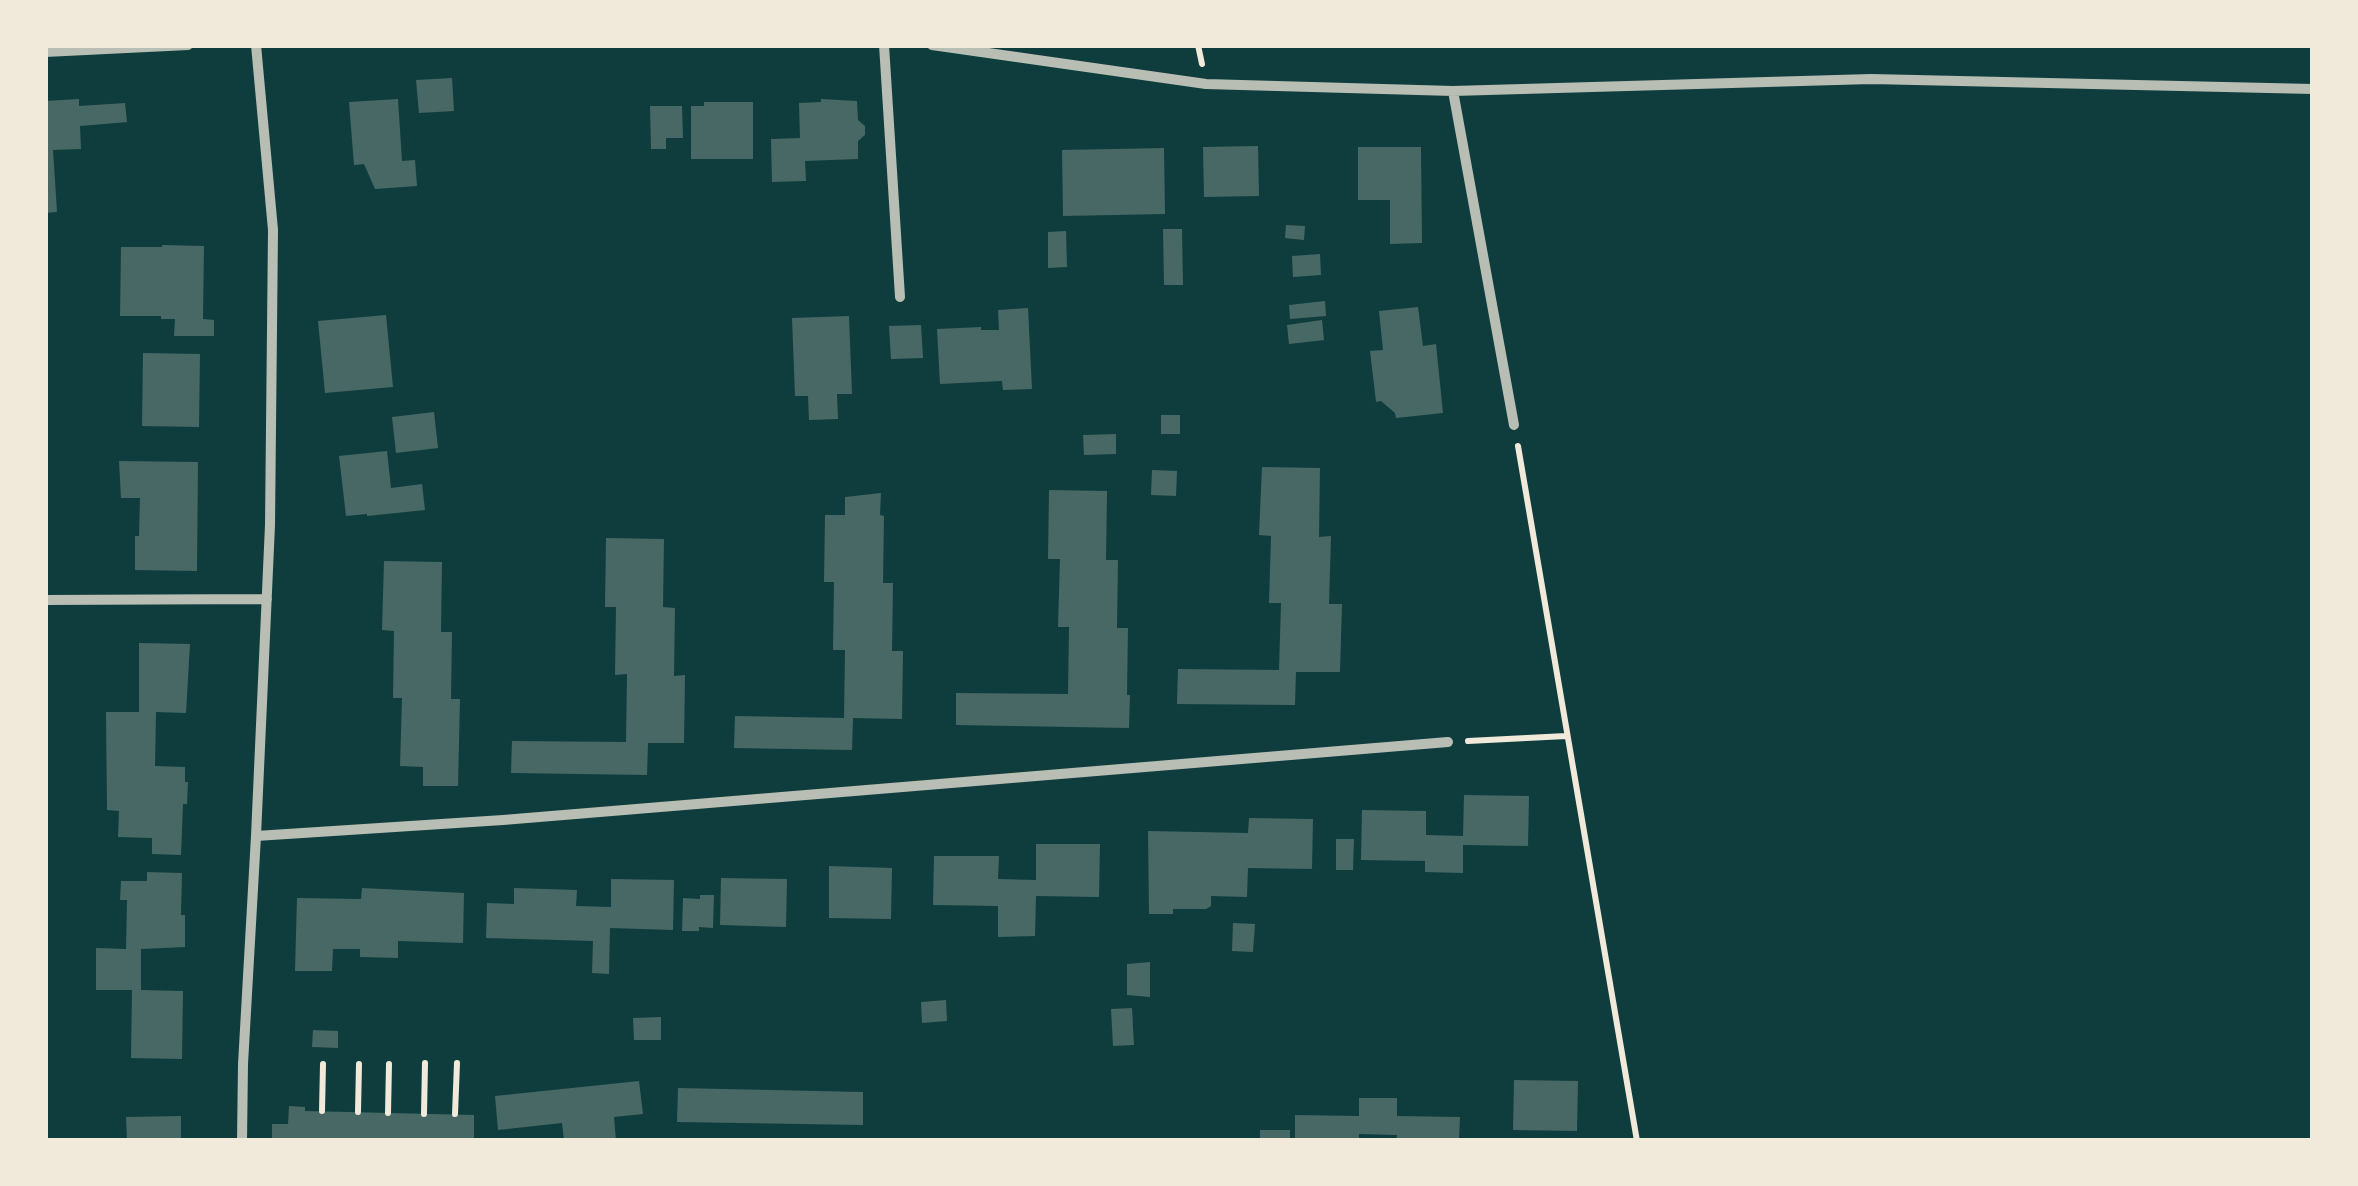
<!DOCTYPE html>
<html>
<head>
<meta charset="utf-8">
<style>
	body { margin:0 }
	#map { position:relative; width:2358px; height:1186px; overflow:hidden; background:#0f3d3e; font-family:"Roboto Condensed",sans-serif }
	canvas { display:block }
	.frame { position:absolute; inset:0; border:48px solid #f1e9da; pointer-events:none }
</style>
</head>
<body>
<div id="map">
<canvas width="2358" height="1186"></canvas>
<div class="frame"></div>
</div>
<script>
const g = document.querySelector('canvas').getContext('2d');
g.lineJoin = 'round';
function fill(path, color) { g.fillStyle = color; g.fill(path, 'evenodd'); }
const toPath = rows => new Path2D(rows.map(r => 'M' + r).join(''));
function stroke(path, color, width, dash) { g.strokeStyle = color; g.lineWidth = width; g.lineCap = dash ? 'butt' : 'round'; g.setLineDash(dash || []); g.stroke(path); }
fill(toPath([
	[452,78,454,111,419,113,416,80],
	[79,99,79,106,125,103,127,122,80,126,81,149,53,150,57,212,45,213,45,101],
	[398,99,402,161,415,160,417,186,375,189,364,164,354,165,349,102],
	[821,99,857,101,858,120,865,126,865,135,858,141,858,159,805,161,806,181,772,182,771,139,800,138,799,103,821,102],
	[704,102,753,102,753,159,691,159,691,106,704,106],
	[650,106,682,106,683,138,666,138,666,149,651,149],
	[1258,146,1259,196,1204,197,1203,147],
	[1358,147,1421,147,1422,243,1390,244,1390,200,1358,200],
	[1164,148,1165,214,1063,216,1062,150],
	[1286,225,1305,226,1304,240,1285,238],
	[1163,229,1182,229,1183,285,1164,285],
	[1066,231,1067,267,1048,268,1048,232],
	[162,245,204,246,203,319,214,320,214,336,174,336,175,319,161,319,161,316,120,316,121,247,162,247],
	[1320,254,1321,275,1293,277,1292,256],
	[1325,301,1326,316,1290,319,1289,305],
	[1418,307,1423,346,1436,344,1443,413,1396,418,1395,413,1381,401,1376,402,1370,351,1383,350,1379,311],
	[1028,308,1032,389,1003,390,1002,381,940,384,937,329,981,327,981,330,999,330,998,310],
	[386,315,393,387,325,393,318,321],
	[849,316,852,394,837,394,838,419,809,420,808,396,795,396,792,318],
	[1322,320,1324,340,1289,344,1287,325],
	[921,325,923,358,891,359,889,326],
	[143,353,200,354,199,427,142,426],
	[434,412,438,448,396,453,392,417],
	[1161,415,1180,415,1180,434,1161,434],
	[1116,434,1116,454,1084,455,1083,435],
	[387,451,391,488,422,484,425,510,367,516,367,514,346,516,339,456],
	[119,461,198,462,197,571,135,570,135,536,139,536,140,498,121,498],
	[1262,467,1320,468,1319,537,1331,536,1329,604,1342,604,1340,672,1296,672,1295,705,1177,704,1178,669,1279,670,1281,603,1269,603,1271,536,1259,535],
	[1152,470,1177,471,1176,496,1151,495],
	[1049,490,1107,491,1106,560,1118,560,1117,628,1128,628,1127,695,1130,695,1129,728,956,725,956,693,1068,694,1069,627,1058,627,1060,559,1048,559],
	[881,493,880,515,884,516,883,583,893,583,892,651,903,651,902,719,853,718,852,750,734,748,735,716,844,718,845,650,833,650,834,582,824,582,825,515,845,515,845,497],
	[606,538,664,539,663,607,675,608,674,676,685,675,684,743,648,743,647,775,511,773,512,741,626,742,627,674,615,675,616,607,605,607],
	[384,561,442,562,441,632,452,632,451,699,460,699,458,786,423,786,423,767,400,766,402,698,393,698,394,631,382,630],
	[139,643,190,644,186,713,156,712,155,766,185,767,185,782,188,782,187,804,183,804,181,855,152,854,152,838,118,837,119,811,107,810,106,712,139,712],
	[1464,795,1529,796,1528,846,1463,845,1463,873,1425,872,1425,861,1361,860,1362,810,1426,811,1426,835,1463,836],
	[1249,818,1313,819,1312,869,1248,868,1247,897,1211,896,1211,906,1206,909,1173,909,1173,914,1149,914,1148,831,1248,833],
	[1336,839,1354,839,1353,870,1336,870],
	[1036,844,1100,844,1099,897,1036,896,1035,936,998,937,998,906,933,905,934,856,999,856,998,879,1036,880],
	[829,866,892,868,891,919,829,918],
	[147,872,182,873,181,915,185,915,185,947,141,949,141,990,183,991,182,1059,131,1058,132,990,96,990,96,948,126,949,127,900,120,900,121,881,147,881],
	[721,878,787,879,786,927,720,925],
	[611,879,674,880,673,930,610,928,609,974,592,973,593,941,486,938,487,903,514,904,514,888,577,890,576,906,611,907],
	[362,888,464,893,463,943,398,941,398,958,360,957,360,949,333,949,332,971,295,971,297,898,361,899],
	[700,895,714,895,713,928,699,927,699,931,682,931,683,898,700,899],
	[1233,923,1255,924,1253,952,1232,951],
	[1150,962,1150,997,1127,995,1127,964],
	[946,1000,947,1021,922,1023,921,1002],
	[1132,1008,1134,1045,1113,1046,1111,1009],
	[661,1017,661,1040,634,1040,633,1018],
	[313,1030,338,1031,338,1048,312,1047],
	[1514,1080,1578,1081,1577,1131,1513,1130],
	[639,1081,643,1114,614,1117,616,1141,564,1141,562,1123,498,1130,495,1096],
	[678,1088,863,1092,863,1125,677,1122],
	[1359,1098,1397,1098,1397,1116,1460,1117,1459,1141,1396,1141,1397,1135,1359,1134,1359,1141,1295,1141,1295,1115,1359,1116],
	[289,1106,305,1107,305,1111,474,1115,474,1141,305,1141,288,1139,288,1141,272,1141,272,1124,288,1124],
	[181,1116,181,1141,127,1141,126,1117],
	[1260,1130,1290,1130,1290,1141,1260,1141]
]), '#486865');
stroke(toPath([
	[1198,45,1202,64],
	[1518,446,1637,1141],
	[1468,741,1566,736],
	[322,1111,323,1064],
	[358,1112,359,1064],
	[388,1113,389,1064],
	[424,1114,425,1063],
	[455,1114,457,1063]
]), '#f1e9da', 6);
stroke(toPath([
	[884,45,900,297],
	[932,45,1206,84,1453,91,1871,79,2313,89],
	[45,52,188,45],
	[1453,91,1514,425],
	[45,600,267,599],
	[256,836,503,820,1448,742],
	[242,1141,243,1064,256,836,270,525,273,230,256,45]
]), '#b8beb3', 10);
</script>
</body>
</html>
